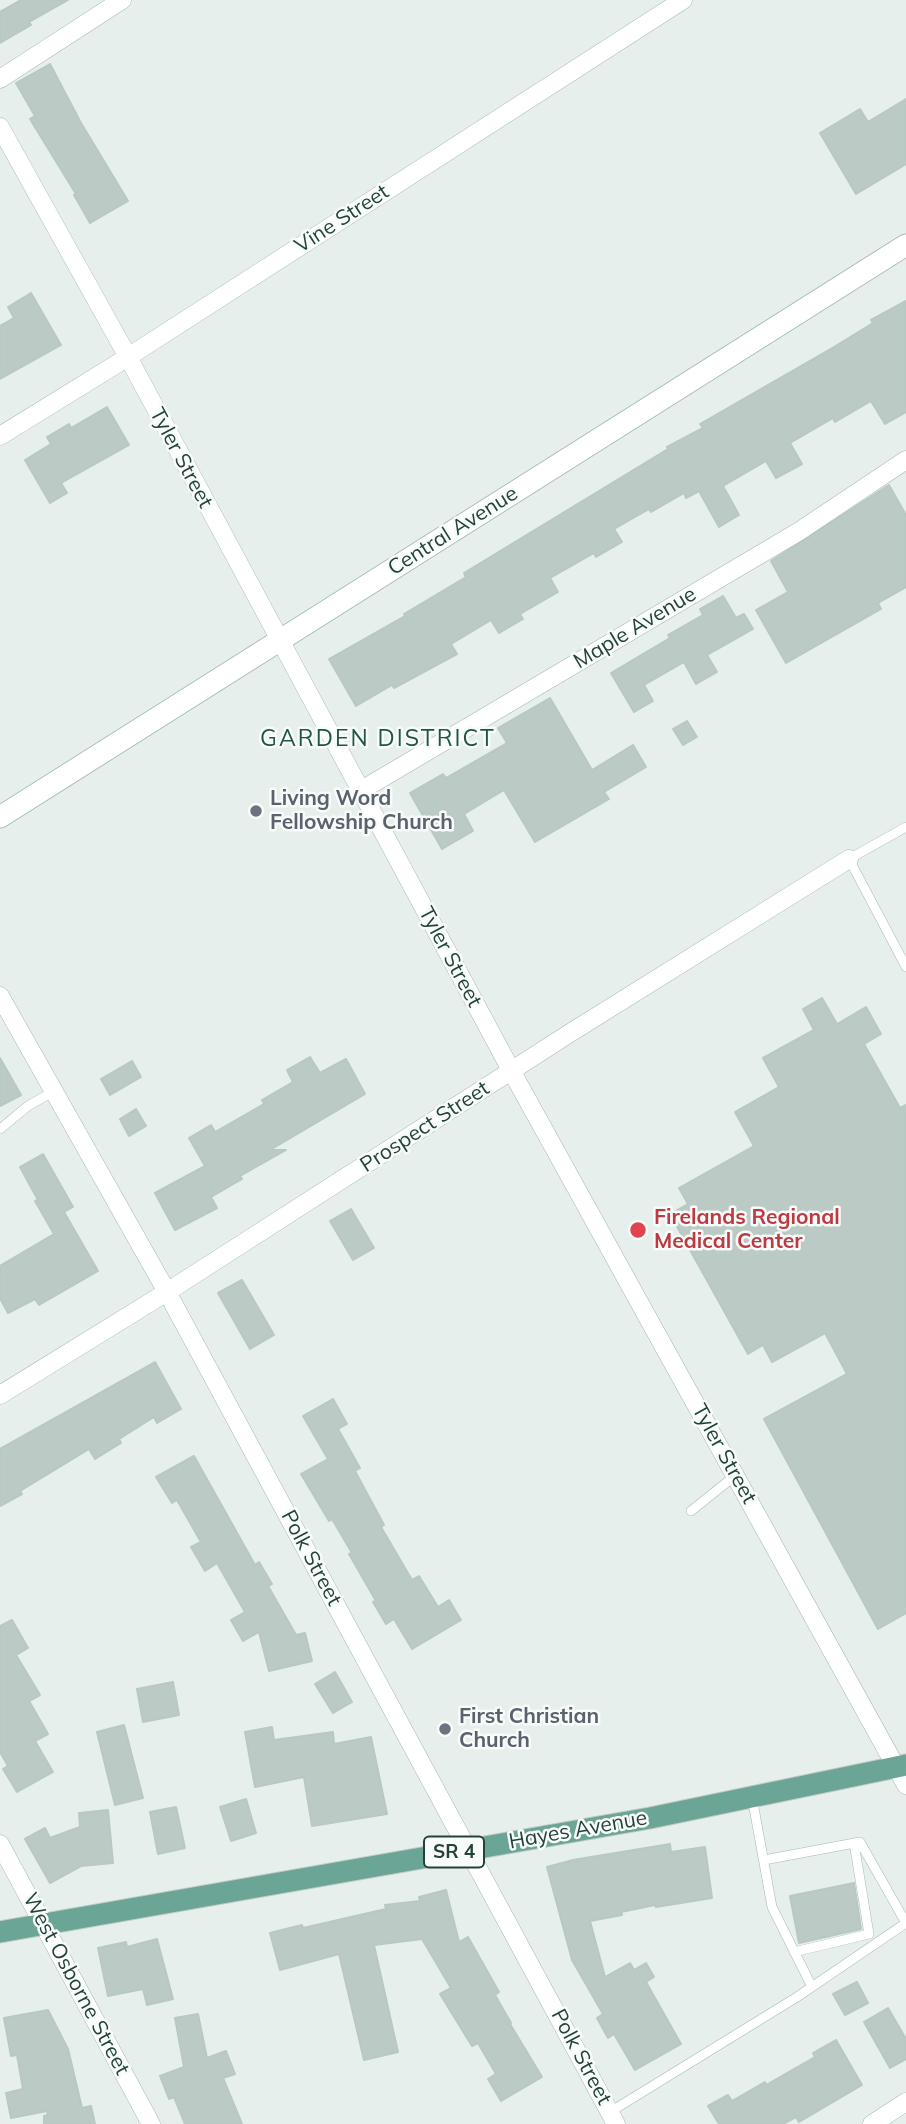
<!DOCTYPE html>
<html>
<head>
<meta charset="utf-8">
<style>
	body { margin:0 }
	canvas { display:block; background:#e6efeb }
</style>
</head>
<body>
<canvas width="906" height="2124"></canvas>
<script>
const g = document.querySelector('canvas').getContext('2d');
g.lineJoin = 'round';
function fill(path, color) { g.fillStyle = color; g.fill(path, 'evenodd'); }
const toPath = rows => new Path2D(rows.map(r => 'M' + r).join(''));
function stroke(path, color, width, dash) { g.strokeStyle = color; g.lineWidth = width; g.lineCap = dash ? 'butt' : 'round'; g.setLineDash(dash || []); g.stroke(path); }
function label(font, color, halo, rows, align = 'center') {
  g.font = font + ' Mulish,sans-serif'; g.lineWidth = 5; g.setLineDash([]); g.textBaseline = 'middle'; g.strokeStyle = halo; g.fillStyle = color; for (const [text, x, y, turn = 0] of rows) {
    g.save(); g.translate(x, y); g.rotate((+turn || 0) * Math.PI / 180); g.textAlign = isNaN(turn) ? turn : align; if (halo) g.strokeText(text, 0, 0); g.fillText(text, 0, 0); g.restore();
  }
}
const building = toPath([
	[21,0,68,0,29,22,31,25,0,43,0,12,21,0],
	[50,64,81,123,128,201,90,223,74,195,76,194,30,119,35,116,16,83,50,64],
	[906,99,906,164,856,194,820,133,860,109,868,122,906,99],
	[31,293,61,345,0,379,0,326,14,318,8,307,31,293],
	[906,301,906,412,885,424,871,401,835,422,833,418,790,443,802,464,776,478,766,461,723,486,739,515,719,527,699,491,686,498,684,493,651,512,649,509,614,529,622,542,596,557,594,553,550,578,558,592,520,614,523,619,499,633,491,620,451,644,457,654,394,688,392,685,356,706,329,659,405,616,404,614,466,577,464,573,668,449,667,447,703,428,700,424,834,347,873,323,871,320,906,301],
	[107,407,129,445,61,483,67,493,50,503,25,460,51,444,47,437,69,424,71,428,107,407],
	[889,485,906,515,906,587,878,603,881,609,786,663,756,610,788,592,771,561,889,485],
	[723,596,736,618,744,614,753,629,707,655,717,672,696,684,684,662,644,685,653,701,634,712,611,673,670,638,668,635,703,615,700,609,723,596],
	[550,698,592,770,633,745,646,767,604,792,609,799,535,842,504,790,464,814,473,831,442,849,410,793,443,774,446,778,507,743,498,728,550,698],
	[687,721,697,737,683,745,673,729,687,721],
	[822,998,837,1024,866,1007,881,1034,864,1044,900,1108,906,1105,906,1613,878,1629,764,1419,847,1374,825,1333,772,1362,763,1345,748,1354,670,1214,688,1204,679,1188,754,1146,735,1112,779,1087,763,1058,814,1030,803,1009,822,998],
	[310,1057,320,1073,346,1059,365,1094,270,1150,286,1150,240,1176,242,1179,211,1197,217,1208,175,1230,155,1193,205,1166,189,1138,211,1125,215,1132,264,1104,262,1100,293,1082,287,1070,310,1057],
	[0,1058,21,1095,0,1106,0,1058],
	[132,1061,141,1077,110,1095,101,1079,132,1061],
	[136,1109,146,1126,129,1136,120,1119,136,1109],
	[43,1154,73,1207,64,1212,98,1271,39,1305,35,1299,8,1313,0,1298,0,1266,54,1234,35,1201,38,1200,20,1167,43,1154],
	[351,1209,374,1248,353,1260,330,1221,351,1209],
	[242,1280,274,1335,250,1349,218,1293,242,1280],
	[155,1362,181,1409,157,1423,154,1417,119,1439,121,1443,95,1459,89,1449,20,1491,22,1494,0,1506,0,1449,155,1362],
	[333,1399,347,1424,338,1429,360,1468,355,1471,384,1525,381,1527,412,1580,419,1576,438,1607,449,1600,461,1620,412,1649,394,1619,386,1624,373,1602,376,1601,349,1554,352,1553,332,1519,329,1521,301,1474,328,1459,303,1416,333,1399],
	[194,1456,255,1565,259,1562,272,1584,268,1586,296,1635,305,1633,312,1661,269,1671,259,1632,243,1641,231,1620,245,1612,217,1563,205,1571,191,1547,201,1542,177,1500,172,1503,156,1477,194,1456],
	[12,1620,28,1648,16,1655,40,1695,29,1701,48,1734,35,1741,53,1772,17,1792,3,1769,8,1766,0,1752,0,1626,12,1620],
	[335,1672,352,1702,333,1713,315,1684,335,1672],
	[173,1682,179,1715,143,1722,137,1689,173,1682],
	[124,1725,143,1798,115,1805,97,1732,124,1725],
	[272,1727,274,1740,333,1732,334,1744,371,1737,387,1814,312,1826,304,1777,255,1787,245,1732,272,1727],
	[246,1799,256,1833,231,1841,220,1807,246,1799],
	[176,1807,185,1848,158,1854,150,1812,176,1807],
	[108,1810,113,1863,81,1866,50,1883,25,1839,45,1828,50,1838,80,1827,79,1813,108,1810],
	[670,1844,671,1852,705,1847,712,1898,656,1907,655,1905,621,1912,622,1915,590,1921,605,1977,630,1963,634,1970,646,1963,654,1977,646,1982,681,2044,635,2070,614,2034,608,2038,597,2018,603,2014,572,1960,547,1867,573,1860,670,1844],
	[854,1883,861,1929,799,1943,790,1896,854,1883],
	[446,1890,459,1942,468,1937,499,1992,495,1995,511,2023,510,2024,542,2077,501,2101,488,2079,496,2074,478,2043,472,2046,440,1994,451,1988,422,1939,374,1945,398,2052,364,2060,339,1954,280,1970,270,1933,302,1925,303,1928,386,1909,385,1905,420,1901,419,1897,446,1890],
	[157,1939,173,1999,147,2005,143,1989,108,1996,98,1948,126,1942,127,1947,157,1939],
	[857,1982,868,2003,845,2015,833,1994,857,1982],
	[888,2008,906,2039,906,2059,890,2068,864,2022,888,2008],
	[48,2010,68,2049,82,2108,91,2106,95,2124,44,2124,44,2116,48,2115,47,2111,11,2118,6,2093,23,2089,17,2055,11,2056,4,2018,48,2010],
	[198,2014,207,2058,226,2051,235,2074,223,2078,242,2124,185,2124,174,2097,169,2099,160,2076,184,2067,175,2018,198,2014],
	[836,2040,862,2085,799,2122,796,2117,783,2124,719,2124,708,2106,728,2095,732,2101,765,2082,766,2085,815,2057,813,2053,836,2040]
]);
fill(building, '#bbcac4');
stroke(building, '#b8c9c2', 2);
const lane = toPath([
	[906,827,849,859,906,967],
	[0,1129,28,1106,54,1091],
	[691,1511,736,1475],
	[752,1797,772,1907,812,1987],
	[794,1952,869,1934,854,1843],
	[610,2112,797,1997,906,1923,860,1842,764,1860]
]);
const street = toPath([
	[0,79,122,0],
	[0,127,128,357,512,1072,906,1785],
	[0,436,128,357,683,0],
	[360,791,798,532,906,460],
	[0,996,167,1292,616,2124],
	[0,1395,167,1292,570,1033,849,859],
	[0,1844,151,2124],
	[872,2124,906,2102]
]);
const secondary = toPath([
	[0,817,906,245]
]);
const primary = toPath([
	[0,1932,650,1818,906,1765]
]);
stroke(lane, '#a8b8b2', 10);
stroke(street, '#a8b8b2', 19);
stroke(secondary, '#a4bbb3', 23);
stroke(primary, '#c2cac8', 23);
stroke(lane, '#fff', 9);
stroke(street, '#fff', 18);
stroke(secondary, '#fff', 21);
stroke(primary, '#6aa596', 21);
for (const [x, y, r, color] of [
	[256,811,7,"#6b7280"],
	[638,1230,9,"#e0444e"],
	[445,1729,7,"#6b7280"]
]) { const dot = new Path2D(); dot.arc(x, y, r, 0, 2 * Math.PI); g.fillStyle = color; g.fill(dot); stroke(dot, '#f7fbf9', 2.5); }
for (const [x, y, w] of [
	[454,1852,60]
]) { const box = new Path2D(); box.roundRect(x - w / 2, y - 15.5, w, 31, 5); g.fillStyle = '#f7fbf9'; g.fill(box); stroke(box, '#24423a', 2); }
label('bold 19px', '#24423a', null, [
	["SR 4",454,1852]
]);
label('21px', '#24423a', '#f7fbf9', [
	["Vine Street",342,219,-33],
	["Tyler Street",181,458,62],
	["Central Avenue",453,531,-32],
	["Maple Avenue",635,628,-31],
	["Tyler Street",450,957,62],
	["Prospect Street",425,1127,-33],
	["Tyler Street",724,1454,61],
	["Polk Street",311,1558,62],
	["Hayes Avenue",578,1830,-10],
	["West Osborne Street",76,1984,62],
	["Polk Street",581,2057,62]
]);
label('bold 21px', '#5b616d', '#f7fbf9', [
	["Living Word",270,799],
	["Fellowship Church",270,823],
	["First Christian",459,1717],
	["Church",459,1741]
], 'left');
label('bold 21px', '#be3a42', '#f7fbf9', [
	["Firelands Regional",654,1218],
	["Medical Center",654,1242]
], 'left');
g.letterSpacing = '2px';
label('23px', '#1f5548', '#f7fbf9', [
	["GARDEN DISTRICT",378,739]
]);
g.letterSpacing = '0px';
</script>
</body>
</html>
